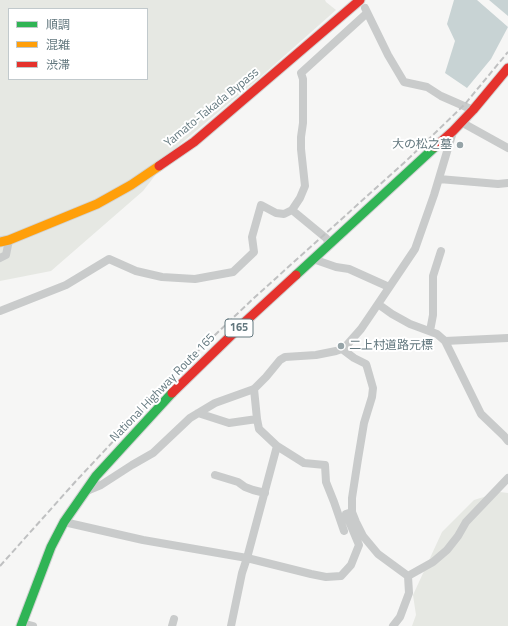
<!DOCTYPE html>
<html>
<head>
<meta charset="utf-8">
<style>
	body { margin:0 }
	#map { position:relative; width:508px; height:626px; overflow:hidden; background:#f6f6f5; font-family:"Titillium Web","Noto Sans JP",sans-serif }
	canvas { display:block }
	.legend { position:absolute; left:8px; top:8px; width:140px; height:72px; box-sizing:border-box; background:#fff; border:1px solid #c1c9cc; margin:0; padding:5px 7px; list-style:none; font-size:12px; color:#63787f }
	.legend li { display:flex; align-items:center; gap:8px; height:20px }
	.legend b { width:20px; border:1px solid #c1c9cc }
</style>
</head>
<body>
<div id="map">
<canvas width="508" height="626"></canvas>
<ul class="legend">
<li><b style="height:5px;background:#30b455"></b>順調</li>
<li><b style="height:5px;background:#ff9f0a"></b>混雑</li>
<li><b style="height:5px;background:#e5322d"></b>渋滞</li>
</ul>
</div>
<script>
const g = document.querySelector('canvas').getContext('2d');
g.lineJoin = 'round';
function fill(path, color) { g.fillStyle = color; g.fill(path, 'evenodd'); }
const toPath = rows => new Path2D(rows.map(r => 'M' + r).join(''));
function stroke(path, color, width, dash) { g.strokeStyle = color; g.lineWidth = width; g.lineCap = dash ? 'butt' : 'round'; g.setLineDash(dash || []); g.stroke(path); }
function label(font, color, halo, rows, align = 'center') {
  g.font = font + ' "Titillium Web","Noto Sans JP",sans-serif'; g.lineWidth = 4; g.setLineDash([]); g.textBaseline = 'middle'; g.strokeStyle = halo; g.fillStyle = color; for (const [text, x, y, turn = 0] of rows) {
    g.save(); g.translate(x, y); g.rotate((+turn || 0) * Math.PI / 180); g.textAlign = isNaN(turn) ? turn : align; if (halo) g.strokeText(text, 0, 0); g.fillText(text, 0, 0); g.restore();
  }
}
fill(toPath([
	[0,0,325,0,326,2,336,10,265,73,178,146,143,191,51,271,0,281],
	[9,9,147,9,147,79,9,79],
	[500,492,508,493,508,626,412,626,416,615,413,595,442,532,474,500]
]), '#e6e8e3');
fill(toPath([
	[454,0,477,0,508,27,491,59,467,88,445,73,455,41,447,24],
	[489,0,508,0,508,16]
]), '#c8d3d4');
const fast = toPath([
	[296,275,435,147],
	[21,626,51,547,64,522,96,476,172,393]
]);
const slow = toPath([
	[0,242,9,240,97,204,131,185,159,166]
]);
const jam = toPath([
	[435,147,453,131,473,110,508,68],
	[159,166,194,142,360,0],
	[172,393,247,320,296,275]
]);
stroke(fast, '#d2d3d3', 11);
stroke(slow, '#d2d3d3', 11);
stroke(jam, '#d2d3d3', 11);
stroke(toPath([
	[365,8,388,55,404,82,427,87,441,96,473,110],
	[461,122,508,148],
	[439,179,498,184,508,183],
	[292,210,326,238,330,244],
	[0,258,6,255,9,240],
	[313,259,336,267,349,269,389,287],
	[378,304,392,314,410,324,437,334,445,341,481,414,504,436,508,441],
	[0,311,66,285,109,259,136,271,162,277,195,279,233,272,254,252,252,237,261,205,276,213,284,214,292,210,300,198,305,186,301,149,301,137,303,123,303,79,301,73,367,13],
	[430,331,433,315,433,276,441,251],
	[445,341,508,338],
	[342,349,354,358,366,364,367,367,373,388,372,397,364,423,358,459,352,498,352,512,356,522,363,536,378,554,408,576,409,593,400,617,393,626],
	[254,389,257,419],
	[198,413,229,423,257,419,259,429,277,446,247,558,242,573,231,626],
	[277,446,304,463,325,465,326,482,334,502,344,531],
	[215,475,238,482,245,487,253,490,265,493],
	[89,490,101,485,132,465,153,453,190,418,215,403,254,389,266,377,280,360,285,357,316,355,336,351,342,349,346,346,361,329,378,304,415,249,434,195,452,135],
	[64,522,143,540,247,558,311,574,326,577,341,576,351,565,359,545,346,514,352,512],
	[408,576,433,562,447,550,458,536,466,522,508,478],
	[22,623,33,626],
	[172,626,174,619]
]), '#c9cbcb', 8);
stroke(fast, '#30b455', 9);
stroke(slow, '#ff9f0a', 9);
stroke(jam, '#e5322d', 9);
stroke(toPath([
	[0,566,76,481,196,353,255,297,406,161,465,104,508,52]
]), '#bfc0c1', 2, [6, 3]);
for (const [x, y, r, color] of [
	[460,145,4,"#96a4a8"],
	[341,346,4,"#96a4a8"]
]) { const dot = new Path2D(); dot.arc(x, y, r, 0, 2 * Math.PI); g.fillStyle = color; g.fill(dot); stroke(dot, '#fff', 1.5); }
for (const [x, y, w] of [
	[239,328,28]
]) { const box = new Path2D(); box.roundRect(x - w / 2, y - 9, w, 18, 3); g.fillStyle = '#fff'; g.fill(box); stroke(box, '#63787f', 1); }
label('bold 11px', '#63787f', null, [
	["165",239,328]
]);
label('12px', '#63787f', '#fff', [
	["Yamato-Takada Bypass",212,108,-39],
	["National Highway Route 165",163,388,-46]
]);
label('12px', '#63787f', '#fff', [
	["大の松之墓",452,145],
	["二上村道路元標",349,346,"left"]
], 'right');
</script>
</body>
</html>
